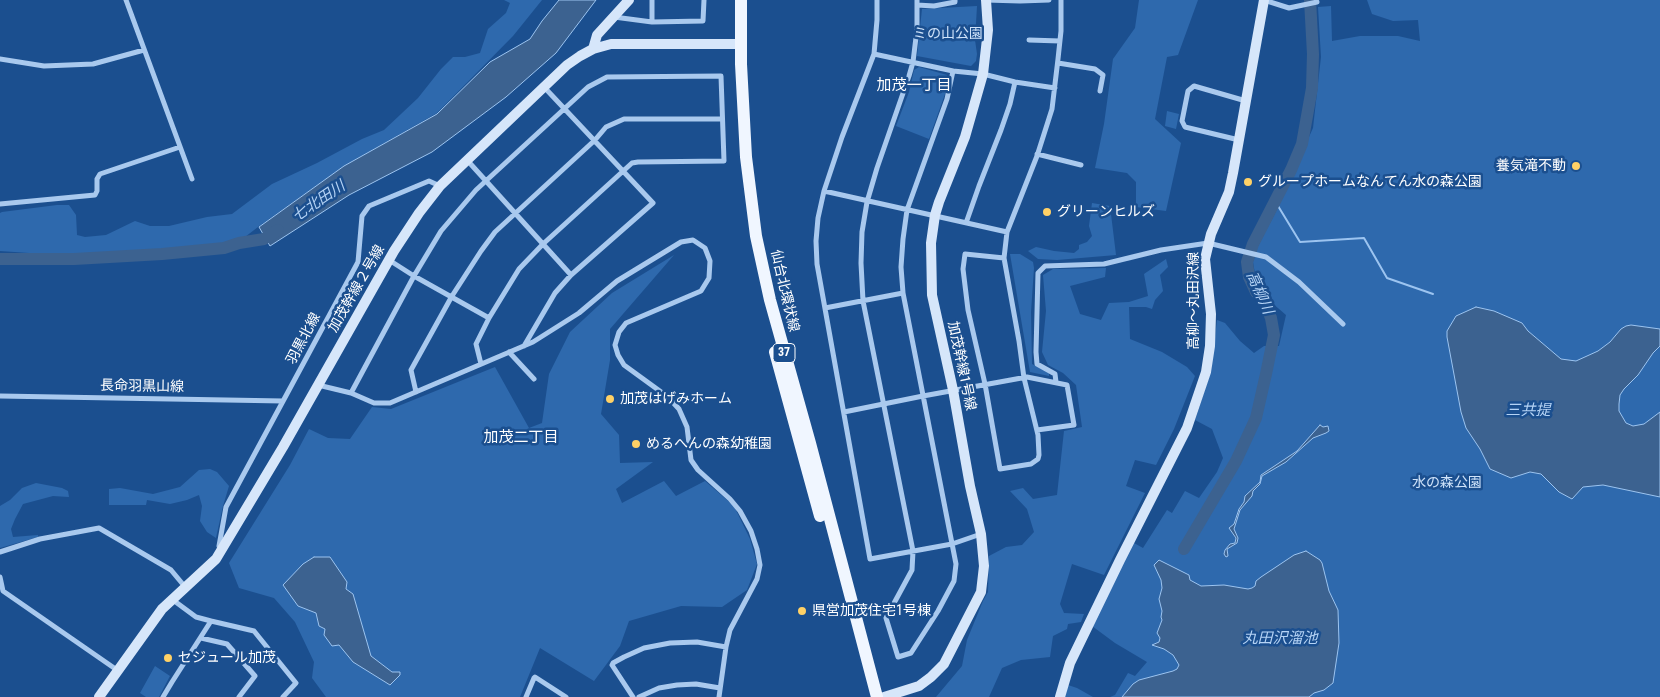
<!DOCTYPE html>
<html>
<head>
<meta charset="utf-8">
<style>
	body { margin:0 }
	canvas { display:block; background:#1b4f8f }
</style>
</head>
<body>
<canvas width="1660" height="697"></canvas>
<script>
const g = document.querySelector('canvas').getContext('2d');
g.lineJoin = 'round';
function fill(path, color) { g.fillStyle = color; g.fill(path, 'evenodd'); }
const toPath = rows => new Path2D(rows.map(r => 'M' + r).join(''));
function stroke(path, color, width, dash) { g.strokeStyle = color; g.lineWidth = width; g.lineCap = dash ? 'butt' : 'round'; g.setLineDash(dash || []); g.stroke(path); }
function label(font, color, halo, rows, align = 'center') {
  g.font = font + ' "Roboto Condensed","Noto Sans JP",sans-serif'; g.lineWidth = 5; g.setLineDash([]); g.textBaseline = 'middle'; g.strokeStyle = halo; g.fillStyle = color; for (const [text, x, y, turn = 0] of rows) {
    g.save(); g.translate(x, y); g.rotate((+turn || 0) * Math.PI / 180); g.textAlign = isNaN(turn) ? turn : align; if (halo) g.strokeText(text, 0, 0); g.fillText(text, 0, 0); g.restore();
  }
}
fill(toPath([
	[504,0,542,0,513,36,437,113,344,166,258,227,241,240,217,245,73,256,0,251,0,213,2,212,57,205,69,205,76,215,77,235,85,237,106,235,135,221,150,226,169,226,207,217,232,214,272,184,317,163,362,139,384,130,418,98,441,69,453,57,465,57,480,53,488,29,506,13,510,3],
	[1139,0,1198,0,1178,55,1167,57,1155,119,1181,143,1166,211,1136,207,1136,182,1127,173,1095,168,1104,124,1113,59,1135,28],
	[1367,0,1660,0,1660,697,1110,697,1115,695,1128,673,1135,676,1147,662,1115,643,1092,626,1134,543,1143,548,1167,510,1172,513,1185,491,1199,498,1217,472,1223,458,1212,429,1195,420,1211,371,1217,320,1225,323,1240,341,1254,353,1264,346,1279,346,1286,315,1271,302,1255,274,1253,262,1257,248,1278,207,1313,128,1321,57,1318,7,1331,6,1332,41,1360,36,1398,36,1420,41,1418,20,1393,21,1372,14],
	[977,6,975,40,977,54,976,61,971,66,917,56,922,9],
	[919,67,947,75,945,94,929,139,896,126,909,92,914,70],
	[1167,111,1179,114,1176,129,1165,126],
	[1092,203,1110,206,1116,255,1057,260,1038,259,1028,251,1036,247,1054,251,1074,253,1079,249,1079,245,1087,242,1092,236,1089,226],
	[1010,254,1020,254,1033,262,1034,268,1031,312,1032,364,1049,373,1049,376,1030,372],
	[674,255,610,329,610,360,601,414,619,435,620,463,653,462,616,489,622,503,664,481,676,496,705,481,734,506,750,539,757,564,747,590,722,607,681,606,629,621,620,646,594,681,540,648,520,697,326,697,312,678,314,662,295,622,274,598,239,588,229,563,290,465,309,429,328,438,350,439,372,407,391,409,495,367,529,428,542,423,549,374,570,332,612,293],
	[1166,259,1168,267,1160,275,1163,291,1155,300,1152,309,1146,307,1129,307,1130,339,1162,352,1187,367,1195,376,1174,429,1156,465,1135,460,1126,486,1145,493,1104,575,1072,564,1060,604,1064,613,1084,614,1081,622,1068,624,1067,629,1053,636,1050,657,1021,660,1002,668,989,697,936,697,962,666,967,640,983,601,988,592,989,556,1006,547,1022,545,1034,532,1027,509,1010,491,1023,488,1033,499,1057,495,1064,431,1082,427,1076,385,1063,373,1048,365,1042,352,1046,311,1043,275,1053,269,1106,268,1105,277,1070,286,1080,314,1101,320,1109,303,1129,302,1148,296,1144,274],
	[210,469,217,472,229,486,223,506,216,538,207,532,200,521,202,506,199,495,187,500,170,504,147,500,146,505,109,505,109,489,120,488,153,494,180,487,199,470],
	[36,483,62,488,68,491,69,497,53,496,23,504,15,519,11,529,13,537,38,535,38,537,0,548,0,506,10,500,22,488],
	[155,666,170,676,159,697,146,697,140,693],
	[1068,685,1077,688,1093,697,1065,697]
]), '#2e69ad');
const water = toPath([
	[559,0,596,0,556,53,506,97,432,152,349,195,270,246,259,227,344,166,437,114,490,62,530,39,542,21,559,0],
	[1476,307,1494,311,1522,323,1528,331,1561,359,1576,361,1598,351,1610,342,1621,329,1626,326,1631,325,1660,329,1660,346,1653,353,1638,375,1624,389,1620,395,1619,404,1619,411,1626,423,1633,426,1644,424,1660,412,1660,497,1603,485,1583,487,1572,499,1559,492,1541,474,1530,472,1511,478,1490,469,1480,449,1466,428,1461,412,1447,337,1447,331,1456,316,1476,307],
	[1320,425,1323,427,1328,426,1329,431,1326,433,1313,438,1286,462,1262,476,1260,484,1253,491,1252,496,1240,510,1234,529,1238,538,1237,543,1227,549,1228,556,1226,557,1224,554,1225,550,1230,544,1235,543,1236,538,1229,528,1234,524,1239,509,1244,502,1245,496,1260,482,1261,475,1297,451,1320,425],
	[1306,551,1320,560,1322,563,1329,591,1338,610,1339,643,1333,683,1324,690,1314,693,1309,697,1122,697,1133,684,1139,680,1173,671,1177,669,1179,665,1173,655,1164,649,1152,645,1159,642,1160,638,1157,633,1162,620,1161,617,1162,611,1159,599,1162,588,1161,580,1154,565,1159,560,1189,575,1190,580,1201,586,1224,585,1248,589,1252,588,1255,586,1256,581,1261,577,1294,555,1306,551],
	[314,557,330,557,347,582,346,589,353,594,371,656,392,672,400,672,400,675,390,685,353,662,339,645,332,646,324,635,325,629,319,626,316,613,298,606,283,585,303,564,314,557]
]);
fill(water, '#3c6290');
stroke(water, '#9cc4f0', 1);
stroke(toPath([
	[1275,201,1300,242,1364,238,1387,278,1433,294]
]), '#9cc4f0', 2);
stroke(toPath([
	[0,259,74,259,162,254,224,248,239,243,264,239,278,230],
	[1184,549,1236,461,1256,418,1266,374,1274,335,1271,318,1264,300,1256,292,1249,277,1247,262,1253,244,1291,170,1302,144,1312,88,1313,54,1310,0]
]), '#3c6290', 12);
stroke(toPath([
	[126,0,192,179],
	[652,0,652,22],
	[877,0,877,20,874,54,842,137,824,191,818,218,816,241,817,264,870,559,952,544,981,534],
	[917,0,917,29,913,62,909,76,877,168,867,202,862,232,861,263,863,301,913,551,912,570,886,618,898,657,911,653,938,611,954,581,956,564,903,293,901,267,903,239,907,210,947,99,953,71],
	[986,0,1020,1,1049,0],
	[1264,0,1289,8,1317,2],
	[917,5,934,6,955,2,955,0],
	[614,17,652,22,703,21,704,0],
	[1029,40,1060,41],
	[874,54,953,71,983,74,1015,82,1055,88],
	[0,59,44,66,93,64,144,50],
	[1058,63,1095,69,1103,75,1100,91],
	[1239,140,1185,127,1182,121,1188,91,1194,86,1246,101],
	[1037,154,1081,165],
	[467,160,571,275],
	[824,191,1007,232],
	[0,204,95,195,97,191,97,179,100,174,180,147],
	[966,223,979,186,1001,130,1010,104,1015,82],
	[1004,258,965,254,963,269,968,310,985,384,1000,469,1031,464,1038,459,1039,455,1038,435,1024,378,1019,341,1004,258,1007,232,1037,156,1052,109,1058,59,1061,31,1061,0],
	[389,260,414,276,489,318],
	[825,308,903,293],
	[524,346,555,293,571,275,653,203,544,87],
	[509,352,534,379],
	[1056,382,1055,374,1037,364,1036,352,1038,273,1045,266,1104,264,1161,250,1208,243,1266,257,1299,282,1343,324],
	[318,385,351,393,374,403,390,403,533,342,579,313,617,281,681,242,693,240,705,248,710,261,709,278,701,291,626,323,619,332,615,345,618,355,624,365,668,397,679,409,687,427,691,460,698,470,730,499,740,511,751,531,757,549,760,565,757,579,730,630,726,647,719,697],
	[416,392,411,370,452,296,481,251,495,232,595,140,606,127,624,119,722,119],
	[351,393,414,276,441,231,476,190,588,87,607,77,721,76,724,161,638,162,632,163,543,244,519,269,489,318,476,344,481,364],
	[0,396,283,401],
	[844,412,923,396,1027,377,1067,385,1074,425,1037,430],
	[223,548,219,546,226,507,358,262,362,216,369,206,429,181,440,186],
	[0,552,40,539,99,528,171,570,186,588],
	[0,577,3,591,117,670],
	[211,621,254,631,296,683,283,697],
	[201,638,227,644,255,676,239,697],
	[163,697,172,682,211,621,196,617,173,600],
	[526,697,534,678,535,677,566,697],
	[633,697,612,665,613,663,624,657,644,648,670,643,697,642,726,647],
	[639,697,659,688,677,685,696,684,720,688]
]), '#a9c9ee', 5);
stroke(toPath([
	[593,49,597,35,629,0],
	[99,697,162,609,216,559,283,447,394,251,419,213,440,186,567,65,580,56,593,49,611,44,741,44],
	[884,697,919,686,931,677,944,664,981,592,984,566,981,534,970,486,953,390,932,295,931,243,935,215,939,202,965,137,983,74,988,30,986,0],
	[1060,697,1070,663,1120,560,1187,428,1206,372,1210,346,1211,314,1205,259,1211,234,1229,192,1233,173,1264,0]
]), '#d6e6fa', 10);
stroke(toPath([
	[741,0,741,64,746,157,756,236,770,300,810,443,877,697],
	[775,352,820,516]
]), '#f0f6ff', 12);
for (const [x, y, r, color] of [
	[1576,166,5,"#ffd166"],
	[1248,182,5,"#ffd166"],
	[1047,212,5,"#ffd166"],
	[610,399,5,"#ffd166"],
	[636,444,5,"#ffd166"],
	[802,611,5,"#ffd166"],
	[168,658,5,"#ffd166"]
]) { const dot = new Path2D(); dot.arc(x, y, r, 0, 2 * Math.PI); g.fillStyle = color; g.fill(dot); stroke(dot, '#1b4f8f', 2); }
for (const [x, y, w] of [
	[784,353,22]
]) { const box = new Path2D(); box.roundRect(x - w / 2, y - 9.5, w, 19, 4); g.fillStyle = '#1b4f8f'; g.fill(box); stroke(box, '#fff', 1); }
label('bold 12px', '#fff', null, [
	["37",784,353]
]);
label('14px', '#cfe3fa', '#1b4f8f', [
	["ミの山公園",948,34],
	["水の森公園",1447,483]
]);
label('14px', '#fff', '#1b4f8f', [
	["養気滝不動",1566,166,"right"],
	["グループホームなんてん水の森公園",1258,182],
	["グリーンヒルズ",1057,212],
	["加茂はげみホーム",620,399],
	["めるへんの森幼稚園",646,444],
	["県営加茂住宅1号棟",812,611],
	["セジュール加茂",178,658]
], 'left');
label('14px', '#fff', '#1b4f8f', [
	["加茂幹線２号線",357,289,-60],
	["仙台北環状線",784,291,77],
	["高柳～丸田沢線",1194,301,-90],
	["羽黒北線",304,339,-62],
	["加茂幹線1号線",961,366,78],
	["長命羽黒山線",142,387,1]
]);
label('15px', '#fff', '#1b4f8f', [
	["加茂一丁目",914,86],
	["加茂二丁目",521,438]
]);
label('italic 15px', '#b5d3f5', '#1b4f8f', [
	["七北田川",319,202,-34],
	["高柳川",1259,293,66],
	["三共提",1528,411],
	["丸田沢溜池",1280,639]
]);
</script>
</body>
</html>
